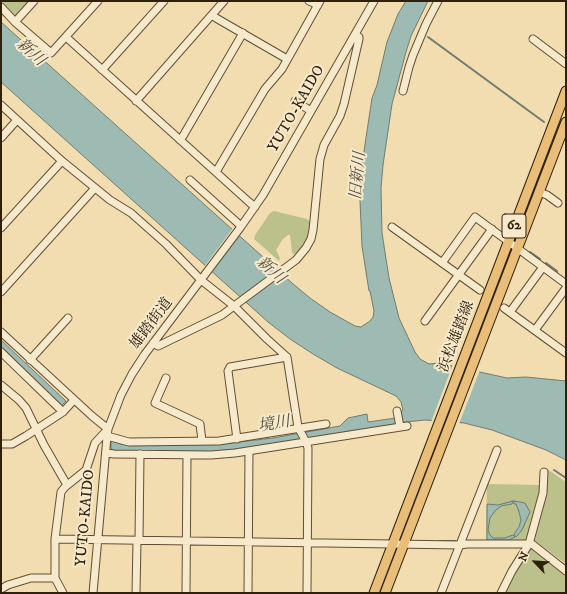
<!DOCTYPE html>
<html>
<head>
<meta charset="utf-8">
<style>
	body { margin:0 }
	#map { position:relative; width:567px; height:594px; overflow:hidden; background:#f2ddb0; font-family:"IM FELL DW Pica",serif }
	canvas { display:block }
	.frame { position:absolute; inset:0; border:2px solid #2f200b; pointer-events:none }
	.north { position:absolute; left:515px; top:542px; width:40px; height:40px; -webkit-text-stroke:3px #f7e9cc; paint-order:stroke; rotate:295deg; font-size:11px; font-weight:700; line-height:16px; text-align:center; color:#2f200b }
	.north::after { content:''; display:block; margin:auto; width:14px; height:18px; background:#2f200b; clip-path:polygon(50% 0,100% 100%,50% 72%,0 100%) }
</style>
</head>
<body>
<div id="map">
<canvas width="567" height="594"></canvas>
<div class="frame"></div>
<div class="north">N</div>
</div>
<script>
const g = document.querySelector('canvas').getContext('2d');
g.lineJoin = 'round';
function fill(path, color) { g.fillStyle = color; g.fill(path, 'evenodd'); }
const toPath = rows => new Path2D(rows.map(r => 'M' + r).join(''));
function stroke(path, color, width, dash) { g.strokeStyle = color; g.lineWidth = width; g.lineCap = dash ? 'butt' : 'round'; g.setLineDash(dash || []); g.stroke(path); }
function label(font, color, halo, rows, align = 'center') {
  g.font = font + ' "IM FELL DW Pica","Noto Serif JP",serif'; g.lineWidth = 4; g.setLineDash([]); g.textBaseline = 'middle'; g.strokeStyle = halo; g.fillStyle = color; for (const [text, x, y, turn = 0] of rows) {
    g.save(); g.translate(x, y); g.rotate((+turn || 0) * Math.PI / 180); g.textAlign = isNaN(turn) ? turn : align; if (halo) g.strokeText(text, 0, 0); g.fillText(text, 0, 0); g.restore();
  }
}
fill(toPath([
	[1,1,30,1,17,16,13,16,1,3],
	[274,211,307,219,310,222,307,238,303,246,297,253,293,254,292,252,290,235,288,235,283,239,276,250,280,258,279,261,254,239,255,235,270,213],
	[547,469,566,482,566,564,533,539,546,483],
	[487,484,541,485,527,541,486,541],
	[531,547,566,574,566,593,504,593]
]), '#bcc08b');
const water = toPath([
	[406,1,428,1,411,36,406,52,392,104,383,165,381,188,382,233,389,278,399,318,415,352,420,359,429,364,439,363,507,378,526,377,566,381,566,460,546,450,492,430,464,423,425,420,406,422,309,440,223,452,114,451,111,448,111,440,120,444,222,444,273,438,340,426,348,418,367,414,368,422,396,418,403,410,401,402,396,396,337,368,313,354,290,339,268,322,1,82,1,22,292,283,310,298,330,312,355,326,361,327,370,321,373,317,374,311,370,291,369,291,362,246,360,201,361,171,372,98,377,85,387,42,398,14,406,1],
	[1,340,66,401,61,406,1,348,1,340],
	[513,501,512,504,501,506,495,511,490,518,488,530,490,535,493,538,505,538,513,535,515,537,509,540,487,540,487,504,498,505,513,501],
	[514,501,525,503,530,512,522,530,516,537,514,534,519,527,521,520,519,512,516,504,514,504,514,501]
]);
fill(water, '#9dbab3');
stroke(water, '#717c70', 1);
fill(toPath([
	[233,228,240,234,211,273,204,267],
	[453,364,480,370,459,424,431,422]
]), '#f2ddb0');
stroke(toPath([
	[428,37,544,122],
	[530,252,540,259],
	[546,263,557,271,556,273],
	[554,470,566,478],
	[425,541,429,541],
	[439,541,455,541],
	[557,560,566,566]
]), '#717c70', 2);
const minor = toPath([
	[309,1,318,5],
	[1,7,15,22,51,53,98,1],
	[212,15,216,18,287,59],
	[15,22,34,1],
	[66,37,249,202,255,207],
	[533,39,566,64],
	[102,70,164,1],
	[403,91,409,67,413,55,426,24,438,1],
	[136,101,224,1],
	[295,101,311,111],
	[1,105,62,161,110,200,131,213,166,244,201,280,234,306,267,339,287,357,298,427,306,442,308,448,307,593],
	[1,138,17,120],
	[180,140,183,136,243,33],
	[216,172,265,89,282,69,320,1],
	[190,180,241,226],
	[539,192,547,195,558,203],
	[392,227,480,290],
	[1,228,62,161],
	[442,263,475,217,566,284],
	[1,292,95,188],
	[504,308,566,353],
	[510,312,543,267],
	[425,321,492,229],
	[535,330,566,288],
	[1,332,92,416,108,429,95,443,86,470,65,487,61,492,55,539,55,578,63,593],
	[153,343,158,346,222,315,296,260,306,248,311,239,313,230,320,159,324,145,340,116,344,104,359,39,359,37,355,34],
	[1,352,63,412],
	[30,360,68,318],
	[166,378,155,403,200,424,202,441],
	[1,385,19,400,26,408,44,445,67,485],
	[397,411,400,427],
	[107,436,129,442,219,441,326,424],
	[237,439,228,371,230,367,287,357],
	[1,444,12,444,26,436,63,412,74,400],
	[106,453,114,454,211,455,235,453,407,426],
	[55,539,460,545,467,544,532,544,566,571],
	[139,541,140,454],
	[1,589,8,585,31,578,55,578],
	[93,593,107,437,108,429,121,395,132,374,145,354,240,228,263,195,374,1],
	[136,593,137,541],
	[186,593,187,455],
	[248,593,249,451],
	[441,593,497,450],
	[501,593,512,571,529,544,543,493,544,472]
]);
const major = toPath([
	[374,593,566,91],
	[385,593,566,122]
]);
stroke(minor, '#604f34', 9);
stroke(major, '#2f200b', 11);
stroke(minor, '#f7e9cc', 7);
stroke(major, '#e9be78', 9);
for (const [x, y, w] of [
	[514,226,24]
]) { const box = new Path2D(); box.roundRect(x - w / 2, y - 12, w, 24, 3); g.fillStyle = '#f7e9cc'; g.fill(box); stroke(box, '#2f200b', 1); }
label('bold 14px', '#2f200b', null, [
	["62",514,226]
]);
label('15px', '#2f200b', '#f7e9cc', [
	["YUTO-KAIDO",297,109,-60],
	["雄踏街道",152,324,-53],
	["浜松雄踏線",457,337,-69],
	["YUTO-KAIDO",86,518,-85]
]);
label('italic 16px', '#504e3d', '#f7e9cc', [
	["新川",30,53,42],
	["旧新川",359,176,-85],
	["新川",270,271,42],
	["境川",274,425,-9]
]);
</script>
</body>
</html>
